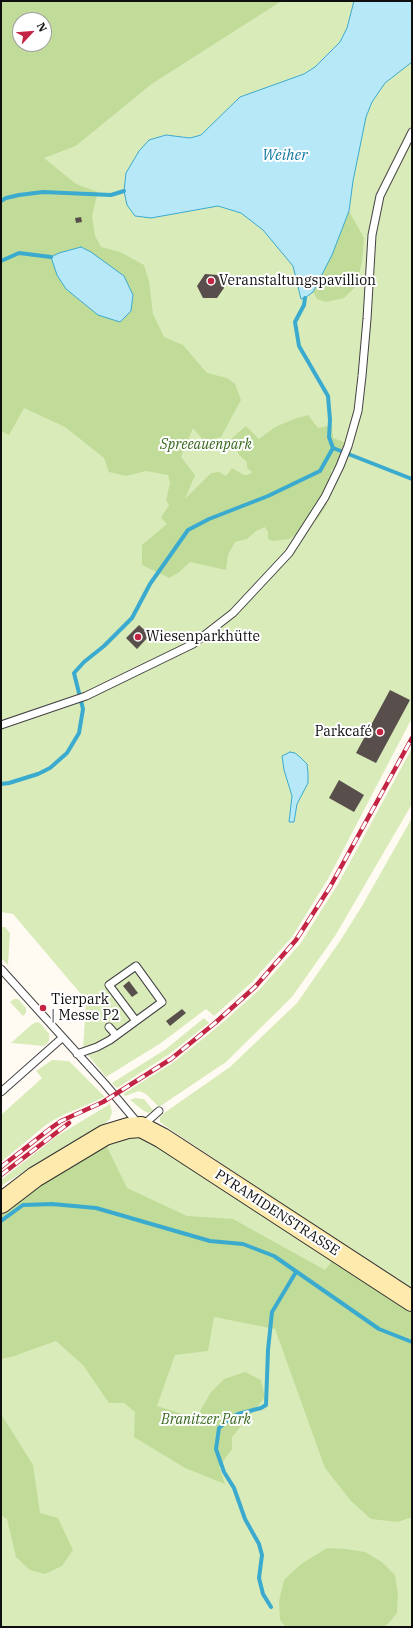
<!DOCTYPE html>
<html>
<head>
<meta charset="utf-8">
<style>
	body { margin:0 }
	#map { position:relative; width:413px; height:1628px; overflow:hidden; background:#fffbf2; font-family:"IBM Plex Serif",serif }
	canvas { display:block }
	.frame { position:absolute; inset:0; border:2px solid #0f0f0f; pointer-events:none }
	.north { position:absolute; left:12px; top:12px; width:40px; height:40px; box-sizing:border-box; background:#fff; border:1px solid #9f9f9f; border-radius:50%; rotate:64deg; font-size:11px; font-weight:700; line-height:16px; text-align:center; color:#0f0f0f }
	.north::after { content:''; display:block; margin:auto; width:14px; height:18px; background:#c32443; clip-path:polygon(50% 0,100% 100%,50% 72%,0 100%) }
</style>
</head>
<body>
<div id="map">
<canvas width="413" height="1628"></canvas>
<div class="frame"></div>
<div class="north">N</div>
</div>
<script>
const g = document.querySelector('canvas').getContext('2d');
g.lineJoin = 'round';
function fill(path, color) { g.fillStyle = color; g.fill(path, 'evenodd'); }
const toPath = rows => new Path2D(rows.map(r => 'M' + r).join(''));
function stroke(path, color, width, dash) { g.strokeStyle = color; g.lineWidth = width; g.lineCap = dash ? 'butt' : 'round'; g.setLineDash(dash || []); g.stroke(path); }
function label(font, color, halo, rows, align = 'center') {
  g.font = font + ' "IBM Plex Serif",serif'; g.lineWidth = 4; g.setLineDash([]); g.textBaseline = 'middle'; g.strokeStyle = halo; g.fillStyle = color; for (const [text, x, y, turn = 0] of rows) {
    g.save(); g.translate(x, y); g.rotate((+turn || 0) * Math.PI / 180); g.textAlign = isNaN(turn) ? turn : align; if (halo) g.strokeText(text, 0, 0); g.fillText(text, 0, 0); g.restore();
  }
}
fill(toPath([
	[282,1,412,1,412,718,328,879,292,937,252,982,214,1016,206,1009,161,1043,106,1077,83,1049,86,1000,13,914,1,912,1,171,76,146,152,84],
	[412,748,412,804,335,936,292,997,226,1062,159,1107,146,1094,139,1091,125,1096,123,1094,174,1062,221,1024,259,990,300,944,338,884],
	[412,818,412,1290,177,1134,160,1122,160,1117,164,1113,230,1067,297,1003,340,941,362,906],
	[1,927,5,927,10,933,8,965,1,958],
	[14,999,18,999,26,1008,26,1013,23,1016,10,1002],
	[204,1018,209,1023,168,1055,117,1088,112,1083,166,1049],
	[36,1022,40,1023,49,1034,49,1041,44,1046,11,1043,31,1025],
	[52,1060,69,1061,105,1097,61,1116,47,1124,1,1162,1,1115,42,1078,36,1071],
	[135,1098,144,1099,154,1111,148,1113,144,1111,130,1100],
	[110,1104,112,1112,110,1119,101,1127,41,1167,31,1167,1,1186,1,1180,57,1136],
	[121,1138,140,1138,158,1144,412,1308,412,1627,1,1627,1,1211,39,1181]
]), '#daebba');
fill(toPath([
	[1,1,282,1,152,84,76,146,44,158,76,184,98,192,92,216,95,236,101,247,120,252,144,265,149,281,153,314,164,337,183,345,207,373,227,378,235,384,241,400,221,437,204,441,193,428,181,457,195,475,185,499,211,473,219,472,226,476,232,468,244,475,248,475,252,472,247,468,247,462,239,455,232,438,246,426,259,439,275,427,294,419,308,415,318,428,332,425,333,438,344,442,338,466,331,470,331,476,326,489,327,504,319,517,309,527,289,539,273,541,268,539,268,532,265,527,256,531,247,539,235,542,228,555,226,570,190,562,178,573,169,578,142,565,142,545,167,524,161,518,169,505,166,500,170,483,168,475,146,471,126,476,109,472,104,458,84,442,65,427,24,408,9,435,1,431],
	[20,20,44,20,44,44,20,44],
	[349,211,364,238,362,261,357,285,344,298,326,302,317,299,313,292,332,255],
	[106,1145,127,1188,187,1216,233,1219,325,1270,333,1260,412,1312,412,1517,398,1522,371,1519,351,1501,325,1468,275,1329,214,1317,208,1351,175,1355,157,1406,196,1418,211,1392,224,1379,245,1372,261,1380,265,1397,232,1437,232,1449,219,1467,225,1484,185,1468,134,1437,135,1412,124,1403,109,1403,83,1365,56,1341,11,1357,1,1359,1,1214,41,1183],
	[1,1415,3,1417,33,1465,40,1513,58,1518,73,1550,62,1566,45,1574,30,1570,16,1557,7,1519,1,1515],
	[327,1548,346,1549,365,1552,382,1562,395,1575,398,1595,397,1613,388,1624,383,1627,286,1627,280,1620,279,1601,284,1580,301,1564]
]), '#c1dc99');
const water = toPath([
	[354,1,412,1,412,62,385,83,372,102,366,117,353,181,349,211,332,255,313,292,305,298,301,299,293,266,263,230,241,213,218,206,151,218,135,216,127,205,124,191,126,173,139,151,149,140,166,135,190,138,201,135,240,97,304,74,315,67,340,42,347,28,354,1],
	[81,247,91,252,124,276,133,295,131,311,120,322,98,315,66,289,57,275,51,257,59,253,81,247],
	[290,752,295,753,301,758,307,764,308,773,308,783,297,804,294,822,289,822,292,796,284,770,282,756,290,752]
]);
fill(water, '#b6e8f7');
stroke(water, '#3baacf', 1);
stroke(toPath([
	[1,201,6,198,19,195,43,192,111,195,124,191],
	[1,261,19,253,51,257],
	[305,298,304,305,295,322,299,346,328,396,330,420,329,437,333,448,412,479],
	[1,784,9,783,38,774,50,768,67,753,79,733,83,709,74,673,84,662,104,646,132,618,150,584,188,530,209,519,268,496,320,471,333,448],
	[1,1221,23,1205,52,1204,96,1208,210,1241,243,1244,274,1256,379,1329,412,1342],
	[271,1607,263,1594,259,1578,262,1555,259,1544,245,1519,234,1488,224,1472,216,1449,219,1428,229,1419,238,1414,261,1408,266,1405,268,1350,272,1312,296,1272]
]), '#3baacf', 4);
fill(toPath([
	[81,217,82,222,76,223,75,218],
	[205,274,218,275,224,288,217,298,203,298,197,286],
	[139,625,150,635,137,649,126,638],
	[390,690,410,700,376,763,356,753],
	[339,780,364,795,354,812,329,798],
	[129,981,138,993,132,997,123,986],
	[182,1009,186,1013,170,1026,166,1021]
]), '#584f4c');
const lane = toPath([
	[1,725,86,696,193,644,233,613,289,553,325,497,340,466,348,446,358,411,362,376,367,319,372,235,380,196,412,132],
	[1,969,105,1084,141,1127,159,1111],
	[109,1027,116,1035],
	[77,1054,97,1047,110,1040,162,1002,136,966,109,985,136,1021],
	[1,1092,62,1038]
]);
const secondary = toPath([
	[1,1203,35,1177,105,1135,128,1128,141,1127,162,1138,412,1301]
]);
stroke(lane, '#424242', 9);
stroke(secondary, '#313131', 22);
stroke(lane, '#fff', 7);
stroke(secondary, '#ffeaad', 20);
const rail = toPath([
	[1,1167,51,1128,61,1121,103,1102,171,1059,215,1023,255,987,296,940,330,887,412,738],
	[1,1175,69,1123]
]);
stroke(rail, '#c32443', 4.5);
stroke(rail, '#fff', 3, [9]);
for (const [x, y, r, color] of [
	[211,281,4,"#c32443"],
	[138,637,4,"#c32443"],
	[380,732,4,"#c32443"],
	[43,1008,4,"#c32443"]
]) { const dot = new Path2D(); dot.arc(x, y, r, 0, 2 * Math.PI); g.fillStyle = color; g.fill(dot); stroke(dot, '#fff', 1.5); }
label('14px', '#0f0f0f', '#fff', [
	["Veranstaltungspavillion",219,281],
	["Wiesenparkhütte",146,637],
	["Parkcafé",372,732,"right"],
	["Tierpark",51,1000],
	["| Messe P2",51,1016]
], 'left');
label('italic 14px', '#38691e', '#fff', [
	["Spreeauenpark",206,445],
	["Branitzer Park",206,1420]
]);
label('14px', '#0f0f0f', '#fff', [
	["PYRAMIDENSTRASSE",277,1213,33]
]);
label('italic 15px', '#167ba4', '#fff', [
	["Weiher",285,156]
]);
</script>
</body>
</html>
